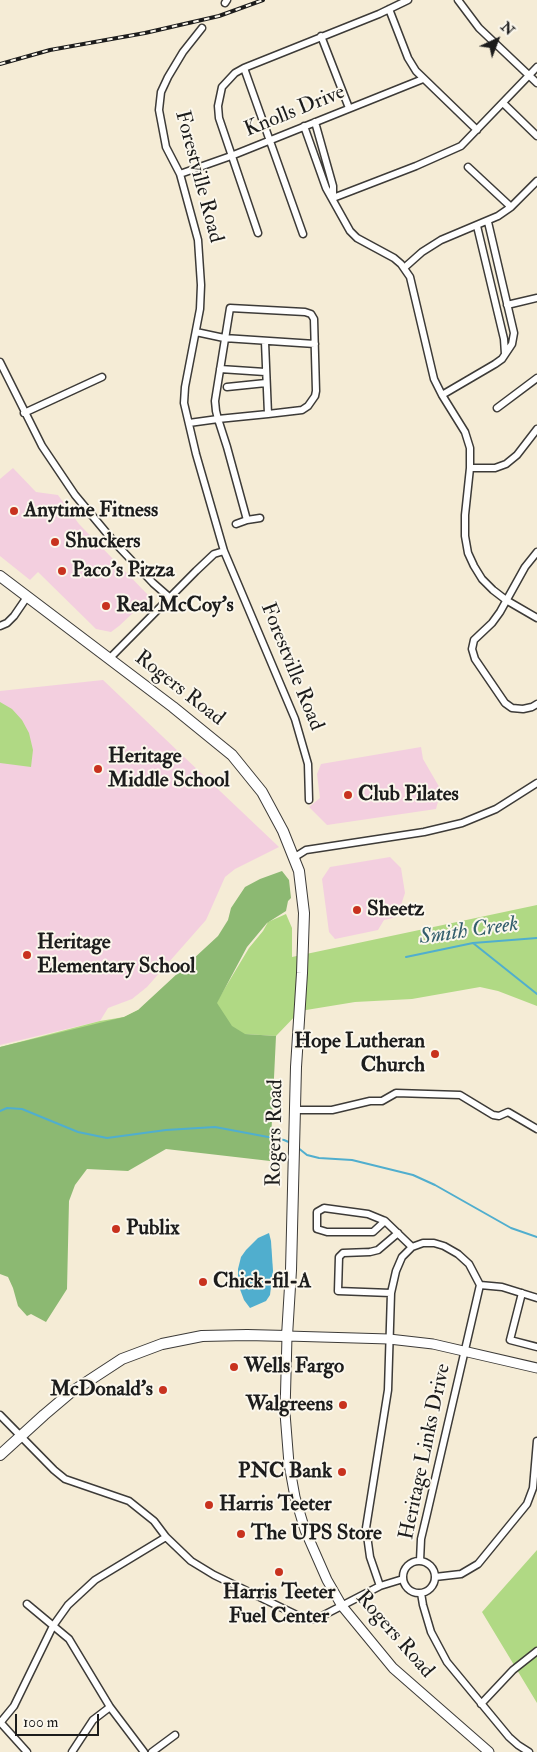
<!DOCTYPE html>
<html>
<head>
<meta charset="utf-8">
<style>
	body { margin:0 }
	#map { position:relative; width:537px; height:1752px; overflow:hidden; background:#f5ecd6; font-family:"IM FELL Double Pica",serif }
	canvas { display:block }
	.north { position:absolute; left:472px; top:15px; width:50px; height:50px; -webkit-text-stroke:4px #fbf7ec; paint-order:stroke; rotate:43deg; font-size:14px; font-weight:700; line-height:20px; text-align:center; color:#1c1c1c }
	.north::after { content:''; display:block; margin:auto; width:18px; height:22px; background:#1c1c1c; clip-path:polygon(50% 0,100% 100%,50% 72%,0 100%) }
	.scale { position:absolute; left:15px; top:1714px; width:84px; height:22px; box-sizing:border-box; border:2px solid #1c1c1c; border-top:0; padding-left:6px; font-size:15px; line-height:18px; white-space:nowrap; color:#1c1c1c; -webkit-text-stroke:4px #fbf7ec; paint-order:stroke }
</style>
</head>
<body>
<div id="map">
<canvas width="537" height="1752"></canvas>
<div class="north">N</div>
<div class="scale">100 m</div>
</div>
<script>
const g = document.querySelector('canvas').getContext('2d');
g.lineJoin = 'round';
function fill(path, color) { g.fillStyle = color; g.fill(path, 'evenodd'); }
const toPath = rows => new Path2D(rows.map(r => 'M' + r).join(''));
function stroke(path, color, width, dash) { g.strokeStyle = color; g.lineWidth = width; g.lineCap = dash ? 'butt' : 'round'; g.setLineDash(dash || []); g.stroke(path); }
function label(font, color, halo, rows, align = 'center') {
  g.font = font + ' "IM FELL Double Pica",serif'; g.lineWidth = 4; g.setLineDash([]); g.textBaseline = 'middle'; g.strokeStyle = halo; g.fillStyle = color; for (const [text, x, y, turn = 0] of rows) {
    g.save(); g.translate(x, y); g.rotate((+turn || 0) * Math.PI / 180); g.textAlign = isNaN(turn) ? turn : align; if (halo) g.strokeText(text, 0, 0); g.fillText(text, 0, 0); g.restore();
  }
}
fill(toPath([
	[13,468,36,492,58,495,79,524,150,597,119,626,111,632,96,629,38,572,30,580,0,556,0,479],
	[103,680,279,847,235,869,225,877,206,920,147,987,132,999,108,1008,100,1021,0,1045,0,691],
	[421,747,423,759,441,790,436,809,327,825,309,807,320,798,317,774,321,764],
	[390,857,401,868,405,893,397,917,384,920,378,930,335,939,329,932,322,879,330,867]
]), '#f3cfdf');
fill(toPath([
	[0,702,12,709,22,720,29,733,33,750,31,767,0,763],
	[537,905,537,1006,498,991,480,987,412,999,355,1002,300,1011,276,1036,245,1034,0,1047,100,1021,124,1017,138,1010,216,1003,249,948,263,931,268,922,286,914,292,928,292,957],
	[537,1550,537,1703,482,1612]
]), '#b0d984');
fill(toPath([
	[282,871,289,880,291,898,288,901,286,911,267,923,247,947,217,1003,232,1026,245,1034,276,1036,270,1161,166,1149,128,1171,87,1169,75,1185,69,1201,67,1289,46,1322,31,1314,27,1316,18,1306,13,1288,8,1277,0,1274,0,1047,124,1017,138,1010,218,936,228,920,231,908,245,887,260,879]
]), '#8cb972');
fill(toPath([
	[269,1233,271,1241,273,1271,270,1295,266,1301,250,1308,244,1300,238,1284,238,1269,241,1257,246,1250,258,1238]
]), '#50aece');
stroke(toPath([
	[473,943,537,994],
	[406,957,473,943,537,938],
	[0,1111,7,1108,22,1109,78,1132,107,1138,166,1130,215,1127,284,1140,291,1143],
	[297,1147,307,1155,319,1158,352,1160,413,1175,435,1185,511,1228,537,1237]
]), '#50aece', 2);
const minor = toPath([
	[458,0,479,28,537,83],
	[225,3,227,0],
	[389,9,408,58,416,71,477,130],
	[202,28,183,52,168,77,161,92,159,110,166,147,180,174,198,240,201,285,200,309,185,387,184,403,196,454,224,551,295,719,308,764,309,800],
	[321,36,349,108],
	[244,68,303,234],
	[503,103,537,136],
	[315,122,333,186,333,198],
	[304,126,326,188,350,231,357,238,394,258,401,264,410,277,434,379,442,395,465,432,470,448,470,468,465,515,465,536,468,553,474,566,482,579,493,590,506,600,537,618],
	[468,167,511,207],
	[180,174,231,156,423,79],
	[333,198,416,166,461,146,537,67],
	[477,226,504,339,505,354],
	[258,233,219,118,218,106,222,87,235,73,244,68,379,14,408,0],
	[404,268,422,252,441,240,498,216,511,207,537,181],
	[507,305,537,298],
	[196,332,224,338,315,344],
	[265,342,268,414],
	[0,362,42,446,75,495,115,543,153,583,169,597],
	[220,369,265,372],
	[227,387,266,383],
	[442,395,495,364,502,359,512,344,514,333,488,222],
	[497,408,537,378],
	[24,413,102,377],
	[189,423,218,419,268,414,302,410,308,406,315,396,316,391,314,319,311,314,305,312,230,308,215,401,216,411,218,419,227,447,247,520,260,518],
	[470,468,495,468,506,464,517,455,537,429],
	[236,524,247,520],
	[537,552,525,567,500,612,492,623,474,640,472,649,475,659,505,703,512,708,523,709,532,707,537,704],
	[0,626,7,623,14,616,27,597],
	[109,659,196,571,214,554,224,551],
	[295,857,306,850,424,832,462,823,496,809,537,783],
	[295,1110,332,1110,370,1101,382,1101,396,1093,460,1095,493,1115,499,1116,508,1112,537,1129],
	[385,1221,373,1232,327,1232,317,1229,317,1212,324,1208,368,1214,385,1221,412,1247],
	[480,1285,502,1287,537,1298],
	[391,1293,338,1291,339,1257,343,1253,370,1252,378,1250,398,1233],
	[522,1293,510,1340,537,1347],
	[0,1415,54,1470,65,1479,129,1501,154,1521,166,1537,191,1561,214,1575,305,1619,315,1619,324,1615,380,1586,403,1579],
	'403 1577a16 16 0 1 1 32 0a16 16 0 1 1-32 0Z',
	[435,1577,461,1574,478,1564,527,1504,533,1488,537,1441],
	[380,1586,370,1557,366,1528,388,1390,391,1293,396,1271,402,1257,412,1247,423,1243,434,1243,444,1246,458,1254,469,1264,480,1285,426,1518,421,1539,420,1561],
	[421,1593,423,1605,431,1632,447,1662,509,1737,518,1745,529,1752],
	[27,1604,69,1639,110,1707,144,1752],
	[481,1704,513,1670,537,1651],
	[0,1723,14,1706,53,1626,68,1605,95,1580,166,1537],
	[1,1723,27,1752],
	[72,1752,93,1720,110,1707],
	[152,1752,175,1735]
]);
const secondary = toPath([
	[489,1752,393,1668,342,1606,327,1580,305,1530,295,1497,289,1464,285,1413,287,1336,389,1339,433,1344,537,1368]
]);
const primary = toPath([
	[0,576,173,707,232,755,262,792,283,831,299,871,304,913,302,973,296,1067,291,1270,287,1336,247,1335,202,1336,162,1344,122,1359,70,1393,44,1415,0,1455]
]);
stroke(minor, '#3d3b38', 9);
stroke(secondary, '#3d3b38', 11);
stroke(primary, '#3d3b38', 12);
stroke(minor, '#fff', 6);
stroke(secondary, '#fff', 9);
stroke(primary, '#fff', 10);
const rail = toPath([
	[0,64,50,50,145,33,219,16,263,0]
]);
stroke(rail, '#1c1c1c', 4);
stroke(rail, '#fbf7ec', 2, [5.5]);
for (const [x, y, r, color] of [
	[14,511,5,"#c8321e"],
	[55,542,5,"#c8321e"],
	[62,571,5,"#c8321e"],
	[106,606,5,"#c8321e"],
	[98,769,5,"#c8321e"],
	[348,795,5,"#c8321e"],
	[357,910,5,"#c8321e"],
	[27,955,5,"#c8321e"],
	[435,1054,5,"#c8321e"],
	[116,1229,5,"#c8321e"],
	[203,1282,5,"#c8321e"],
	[234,1367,5,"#c8321e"],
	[163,1390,5,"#c8321e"],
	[343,1405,5,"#c8321e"],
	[342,1472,5,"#c8321e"],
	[209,1505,5,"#c8321e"],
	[241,1534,5,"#c8321e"],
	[279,1572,5,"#c8321e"]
]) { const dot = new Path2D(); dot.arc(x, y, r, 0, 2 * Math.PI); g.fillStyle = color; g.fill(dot); stroke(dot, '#fbf7ec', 2); }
label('21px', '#1c1c1c', '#fbf7ec', [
	["Knolls Drive",295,112,-22],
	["Forestville Road",198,177,75],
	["Forestville Road",291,667,68],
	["Rogers Road",179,689,38],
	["Rogers Road",276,1133,-89],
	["Heritage Links Drive",426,1452,-78],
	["Rogers Road",394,1635,49]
]);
label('bold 21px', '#1c1c1c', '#fbf7ec', [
	["Anytime Fitness",24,511],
	["Shuckers",65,542],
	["Paco's Pizza",72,571],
	["Real McCoy's",116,606],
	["Heritage",108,757],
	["Middle School",108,781],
	["Club Pilates",358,795],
	["Sheetz",367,910],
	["Heritage",37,943],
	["Elementary School",37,967],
	["Hope Lutheran",425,1042,"right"],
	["Church",425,1066,"right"],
	["Publix",126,1229],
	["Chick-fil-A",213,1282],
	["Wells Fargo",244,1367],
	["McDonald's",153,1390,"right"],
	["Walgreens",333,1405,"right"],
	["PNC Bank",332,1472,"right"],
	["Harris Teeter",219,1505],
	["The UPS Store",251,1534],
	["Harris Teeter",279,1593,"center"],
	["Fuel Center",279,1617,"center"]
], 'left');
label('italic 22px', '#335e6c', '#fbf7ec', [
	["Smith Creek",469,932,-8]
]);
</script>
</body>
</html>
